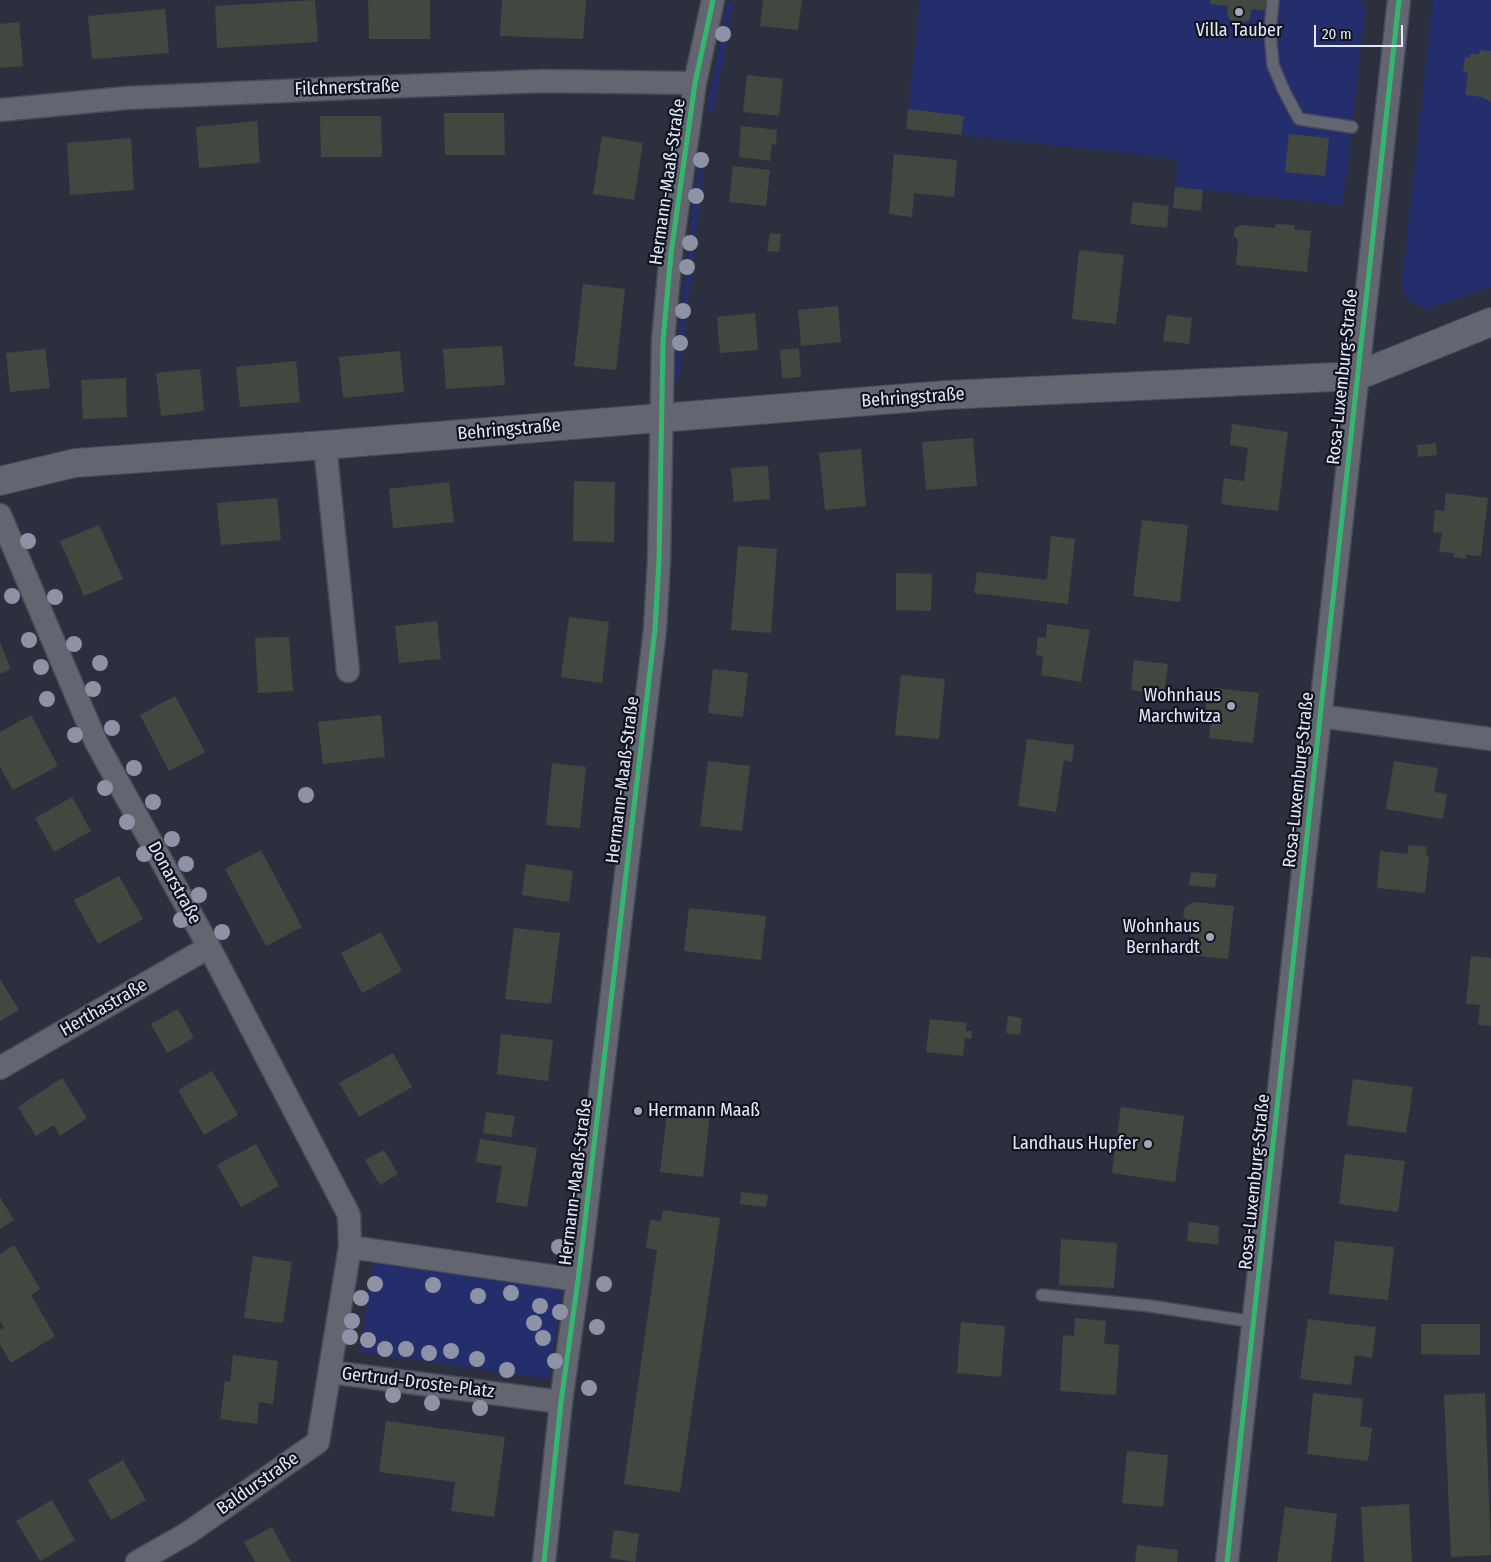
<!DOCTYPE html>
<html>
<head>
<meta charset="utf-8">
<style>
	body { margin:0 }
	#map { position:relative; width:1491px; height:1562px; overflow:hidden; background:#2c303e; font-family:"Fira Sans Condensed",sans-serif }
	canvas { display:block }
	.scale { position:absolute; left:1314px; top:25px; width:89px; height:22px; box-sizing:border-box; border:2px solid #e3e9fa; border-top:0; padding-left:6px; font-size:15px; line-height:18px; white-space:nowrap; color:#e3e9fa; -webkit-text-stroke:4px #111520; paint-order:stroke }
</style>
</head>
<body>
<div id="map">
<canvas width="1491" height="1562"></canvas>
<div class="scale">20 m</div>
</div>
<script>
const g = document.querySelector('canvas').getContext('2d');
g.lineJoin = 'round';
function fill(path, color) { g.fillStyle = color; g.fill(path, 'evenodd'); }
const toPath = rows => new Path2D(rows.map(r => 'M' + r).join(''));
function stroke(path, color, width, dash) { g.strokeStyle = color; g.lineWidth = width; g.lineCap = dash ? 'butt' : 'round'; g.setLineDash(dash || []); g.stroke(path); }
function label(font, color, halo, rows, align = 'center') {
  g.font = font + ' "Fira Sans Condensed",sans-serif'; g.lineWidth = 4.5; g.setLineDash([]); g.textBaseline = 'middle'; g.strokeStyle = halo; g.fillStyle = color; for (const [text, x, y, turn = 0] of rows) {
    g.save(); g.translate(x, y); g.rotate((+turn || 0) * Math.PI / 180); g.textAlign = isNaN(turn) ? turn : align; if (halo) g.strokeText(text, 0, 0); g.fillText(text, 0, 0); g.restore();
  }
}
fill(toPath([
	[920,0,1361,0,1365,8,1343,205,1175,187,1178,159,906,129],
	[1433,0,1491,0,1491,287,1426,309,1406,299,1402,283],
	[727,3,733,4,713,112,707,111],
	[700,156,705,157,679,379,674,377,691,225],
	[373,1263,562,1289,549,1379,360,1352]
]), '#252e6d');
fill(toPath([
	[315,0,318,42,217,48,215,6],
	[368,0,430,0,430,39,369,39],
	[502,0,586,0,583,39,500,36],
	[763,0,802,0,798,30,760,26],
	[1210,0,1269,0,1268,11,1252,9,1249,20,1238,24,1231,21,1229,18,1227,14,1228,6,1210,4],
	[165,9,169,53,92,59,88,16],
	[19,22,23,66,0,68,0,24],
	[1480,50,1491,51,1491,102,1482,97,1465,95,1468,73,1463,72,1465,57,1469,58,1470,54,1479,54],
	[747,75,783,79,779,116,743,112],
	[908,109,964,116,961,135,906,129],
	[444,113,504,113,505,155,445,155],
	[320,116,381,116,382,157,321,157],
	[257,121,260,163,199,168,196,127],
	[741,126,777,130,776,145,772,144,770,161,739,157],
	[1289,134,1329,138,1325,176,1285,172],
	[602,136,643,143,634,200,593,194],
	[131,138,134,190,70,195,67,143],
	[894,154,957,160,954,197,914,193,912,217,889,214],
	[733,166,770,170,766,206,729,202],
	[1175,187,1203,190,1201,211,1173,208],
	[1133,202,1169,206,1167,228,1130,224],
	[1276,224,1295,225,1295,230,1311,231,1307,272,1236,265,1238,240,1234,236,1234,229,1241,225,1275,228],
	[770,233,781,234,779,252,767,251],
	[1079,250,1124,255,1116,324,1072,319],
	[583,284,625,289,616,370,574,366],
	[838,306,841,342,801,346,798,310],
	[755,313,758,350,720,353,717,317],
	[1167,315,1192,318,1189,344,1163,341],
	[502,346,505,385,446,389,443,349],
	[799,348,801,377,782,378,780,350],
	[45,349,50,388,10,392,6,353],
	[400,351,404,392,343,398,339,357],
	[296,361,300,402,240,407,236,367],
	[200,369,204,411,161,416,156,373],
	[126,378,127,417,83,419,81,380],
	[1232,424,1288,432,1278,511,1221,504,1224,478,1244,481,1248,448,1230,445],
	[973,438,977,486,926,490,922,442],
	[1436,443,1437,455,1418,457,1417,445],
	[861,449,866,506,825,510,819,453],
	[768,466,770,499,734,502,731,468],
	[574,481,615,482,614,542,573,541],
	[449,482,454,522,393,528,389,489],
	[1446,493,1488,498,1481,556,1466,555,1466,559,1454,557,1454,553,1439,552,1442,533,1433,532,1435,510,1444,511],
	[277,498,281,540,221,545,217,503],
	[1142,520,1188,525,1180,602,1133,596],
	[99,525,123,579,84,596,60,541],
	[1051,536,1075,539,1068,604,974,593,977,572,1047,580],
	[738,546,777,549,771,633,731,630],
	[896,573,932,574,931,611,896,610],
	[569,617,609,622,602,683,561,677],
	[437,621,441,659,399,663,395,626],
	[1047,624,1090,630,1081,682,1041,675,1043,656,1036,655,1038,637,1046,638],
	[289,637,293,691,258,693,255,638],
	[0,643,11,669,0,674],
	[1134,660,1168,664,1164,695,1131,690],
	[713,669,748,673,743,717,708,713],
	[901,675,945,679,939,739,895,735],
	[1215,688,1259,693,1253,743,1209,738,1211,721,1204,720,1208,689,1215,690],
	[175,696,205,752,169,771,140,715],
	[31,715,58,766,13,790,0,767,0,732],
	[381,715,385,757,323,764,318,722],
	[1027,739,1074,745,1072,762,1064,760,1056,812,1018,806],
	[708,761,750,766,742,831,700,826],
	[1394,761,1438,768,1434,792,1447,794,1443,819,1386,809],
	[552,763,586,767,580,828,546,825],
	[72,797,91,831,54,852,35,818],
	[1408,845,1427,847,1426,856,1429,856,1425,893,1377,888,1380,851,1408,854],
	[261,850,302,927,266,946,225,869],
	[526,864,573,871,569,902,522,895],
	[1191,872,1217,874,1215,888,1189,885],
	[119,876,143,919,98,944,74,900],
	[1194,902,1234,906,1228,959,1188,955,1192,920,1187,920,1183,916,1185,907],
	[689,908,766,916,761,960,684,951],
	[514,928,560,933,551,1004,505,999],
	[381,932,402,971,362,993,341,953],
	[1471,956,1491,958,1491,1026,1478,1025,1480,1005,1466,1004],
	[0,979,19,1010,0,1021],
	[178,1009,194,1038,167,1053,151,1024],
	[1008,1016,1022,1018,1020,1035,1006,1033],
	[930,1019,967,1023,966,1031,972,1031,971,1039,965,1038,963,1056,926,1052],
	[501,1034,553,1040,548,1081,497,1074],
	[393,1053,412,1087,359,1117,339,1083],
	[212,1071,238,1115,204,1135,178,1090],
	[62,1078,87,1118,60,1136,54,1125,36,1136,18,1107],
	[1353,1079,1413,1087,1406,1133,1347,1125],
	[700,1103,711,1105,703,1177,660,1172,668,1105,699,1109],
	[1121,1107,1184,1116,1175,1182,1112,1173],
	[486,1112,515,1116,511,1137,483,1133],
	[480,1139,537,1148,527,1207,496,1202,502,1166,476,1162],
	[256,1144,279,1186,241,1207,217,1165],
	[384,1150,398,1174,380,1185,365,1160],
	[1345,1154,1405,1161,1398,1212,1339,1204],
	[741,1192,768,1195,766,1207,740,1204],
	[0,1197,14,1220,0,1229],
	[663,1210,720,1218,680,1492,624,1484,657,1250,646,1248,650,1220,661,1221],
	[1189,1222,1219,1226,1218,1245,1187,1241],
	[1061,1239,1117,1243,1114,1288,1059,1285],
	[1335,1241,1394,1247,1388,1300,1329,1294],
	[14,1245,40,1289,31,1295,55,1336,11,1363,0,1344,0,1330,4,1328,0,1321,0,1254],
	[253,1256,292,1262,283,1323,244,1318],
	[1075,1318,1106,1321,1104,1344,1119,1345,1116,1395,1060,1391,1063,1335,1074,1336],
	[1308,1319,1376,1327,1372,1358,1355,1355,1351,1385,1300,1379],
	[961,1322,1005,1326,1001,1377,957,1373],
	[1421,1324,1480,1324,1480,1355,1421,1354],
	[233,1355,278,1361,273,1404,259,1402,257,1424,220,1419,225,1381,230,1382],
	[1313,1393,1363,1399,1360,1426,1372,1428,1368,1461,1307,1454],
	[1485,1393,1491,1555,1451,1557,1444,1395],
	[386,1421,505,1437,494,1517,451,1511,455,1482,379,1472],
	[1127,1451,1168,1455,1163,1507,1122,1503],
	[123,1460,146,1500,111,1520,88,1480],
	[52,1500,75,1540,40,1561,16,1521],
	[1409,1504,1412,1562,1364,1562,1361,1507],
	[1285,1507,1337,1514,1331,1562,1277,1562],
	[272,1527,291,1562,255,1562,244,1542],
	[614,1530,639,1534,635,1562,610,1558],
	[1137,1545,1178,1550,1177,1562,1135,1562]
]), '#424840');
const lane = toPath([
	[1273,0,1270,32,1273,65,1284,91,1299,119,1352,127],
	[1042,1295,1150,1306,1254,1322]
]);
const street = toPath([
	[0,110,126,98,350,88,543,81,695,83],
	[325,445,348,671],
	[0,515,96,742,209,947,349,1215,350,1247,318,1442,188,1533,137,1562],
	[1320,716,1491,739],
	[0,1068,209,947],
	[350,1247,578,1280],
	[330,1372,561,1402],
	[544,1562,561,1402,578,1280,655,629,659,560,663,341,671,253,695,83,713,0],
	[1227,1562,1399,0]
]);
const secondary = toPath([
	[0,481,75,463,325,445,945,395,1357,376,1491,322]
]);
stroke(lane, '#474b57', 14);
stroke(street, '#474b57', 25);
stroke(secondary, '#474b57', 30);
stroke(lane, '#636671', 11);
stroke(street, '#636671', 22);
stroke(secondary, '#636671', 28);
stroke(toPath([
	[544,1562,561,1402,578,1280,655,629,659,560,663,341,671,253,695,83,713,0],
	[1227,1562,1399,0]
]), '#33b770', 5);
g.fillStyle = '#8d92a5';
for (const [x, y] of [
	[723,34],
	[701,160],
	[696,196],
	[690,243],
	[687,267],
	[683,311],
	[680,343],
	[28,541],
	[12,596],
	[55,597],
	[29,640],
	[74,644],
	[100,663],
	[41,667],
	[93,689],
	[47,699],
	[112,728],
	[75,735],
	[134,768],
	[105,788],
	[306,795],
	[153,802],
	[127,822],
	[172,839],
	[144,854],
	[186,864],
	[199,895],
	[181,920],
	[222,932],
	[559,1247],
	[375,1284],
	[604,1284],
	[433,1285],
	[511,1293],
	[478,1296],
	[361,1298],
	[540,1306],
	[560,1312],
	[352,1321],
	[534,1323],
	[597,1327],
	[350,1337],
	[543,1338],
	[368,1340],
	[385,1349],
	[406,1349],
	[451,1351],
	[429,1353],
	[477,1359],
	[555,1361],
	[507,1370],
	[589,1388],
	[393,1395],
	[432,1403],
	[480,1408]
]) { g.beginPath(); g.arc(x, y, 8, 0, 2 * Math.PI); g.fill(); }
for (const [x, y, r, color] of [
	[1239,12,5,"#a3a8b8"],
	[1231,706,5,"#a3a8b8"],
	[1210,937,5,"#a3a8b8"],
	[638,1111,5,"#a3a8b8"],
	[1148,1144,5,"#a3a8b8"]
]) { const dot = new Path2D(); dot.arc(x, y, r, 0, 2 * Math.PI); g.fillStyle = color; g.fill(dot); stroke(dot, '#111520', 2); }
label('18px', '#e3e9fa', '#111520', [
	["Villa Tauber",1239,31,"center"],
	["Wohnhaus",1221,696],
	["Marchwitza",1221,717],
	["Wohnhaus",1200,927],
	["Bernhardt",1200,948],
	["Hermann Maaß",648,1111,"left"],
	["Landhaus Hupfer",1138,1144]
], 'right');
label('18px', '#e3e9fa', '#111520', [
	["Filchnerstraße",347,88,-2],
	["Hermann-Maaß-Straße",668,182,-82],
	["Rosa-Luxemburg-Straße",1343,377,-84],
	["Behringstraße",913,398,-4],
	["Behringstraße",509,430,-5],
	["Hermann-Maaß-Straße",623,780,-83],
	["Rosa-Luxemburg-Straße",1299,780,-84],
	["Donarstraße",174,883,61],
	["Herthastraße",104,1008,-30],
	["Hermann-Maaß-Straße",576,1182,-83],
	["Rosa-Luxemburg-Straße",1255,1182,-84],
	["Gertrud-Droste-Platz",418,1383,7],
	["Baldurstraße",258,1484,-35]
]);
</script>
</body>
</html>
